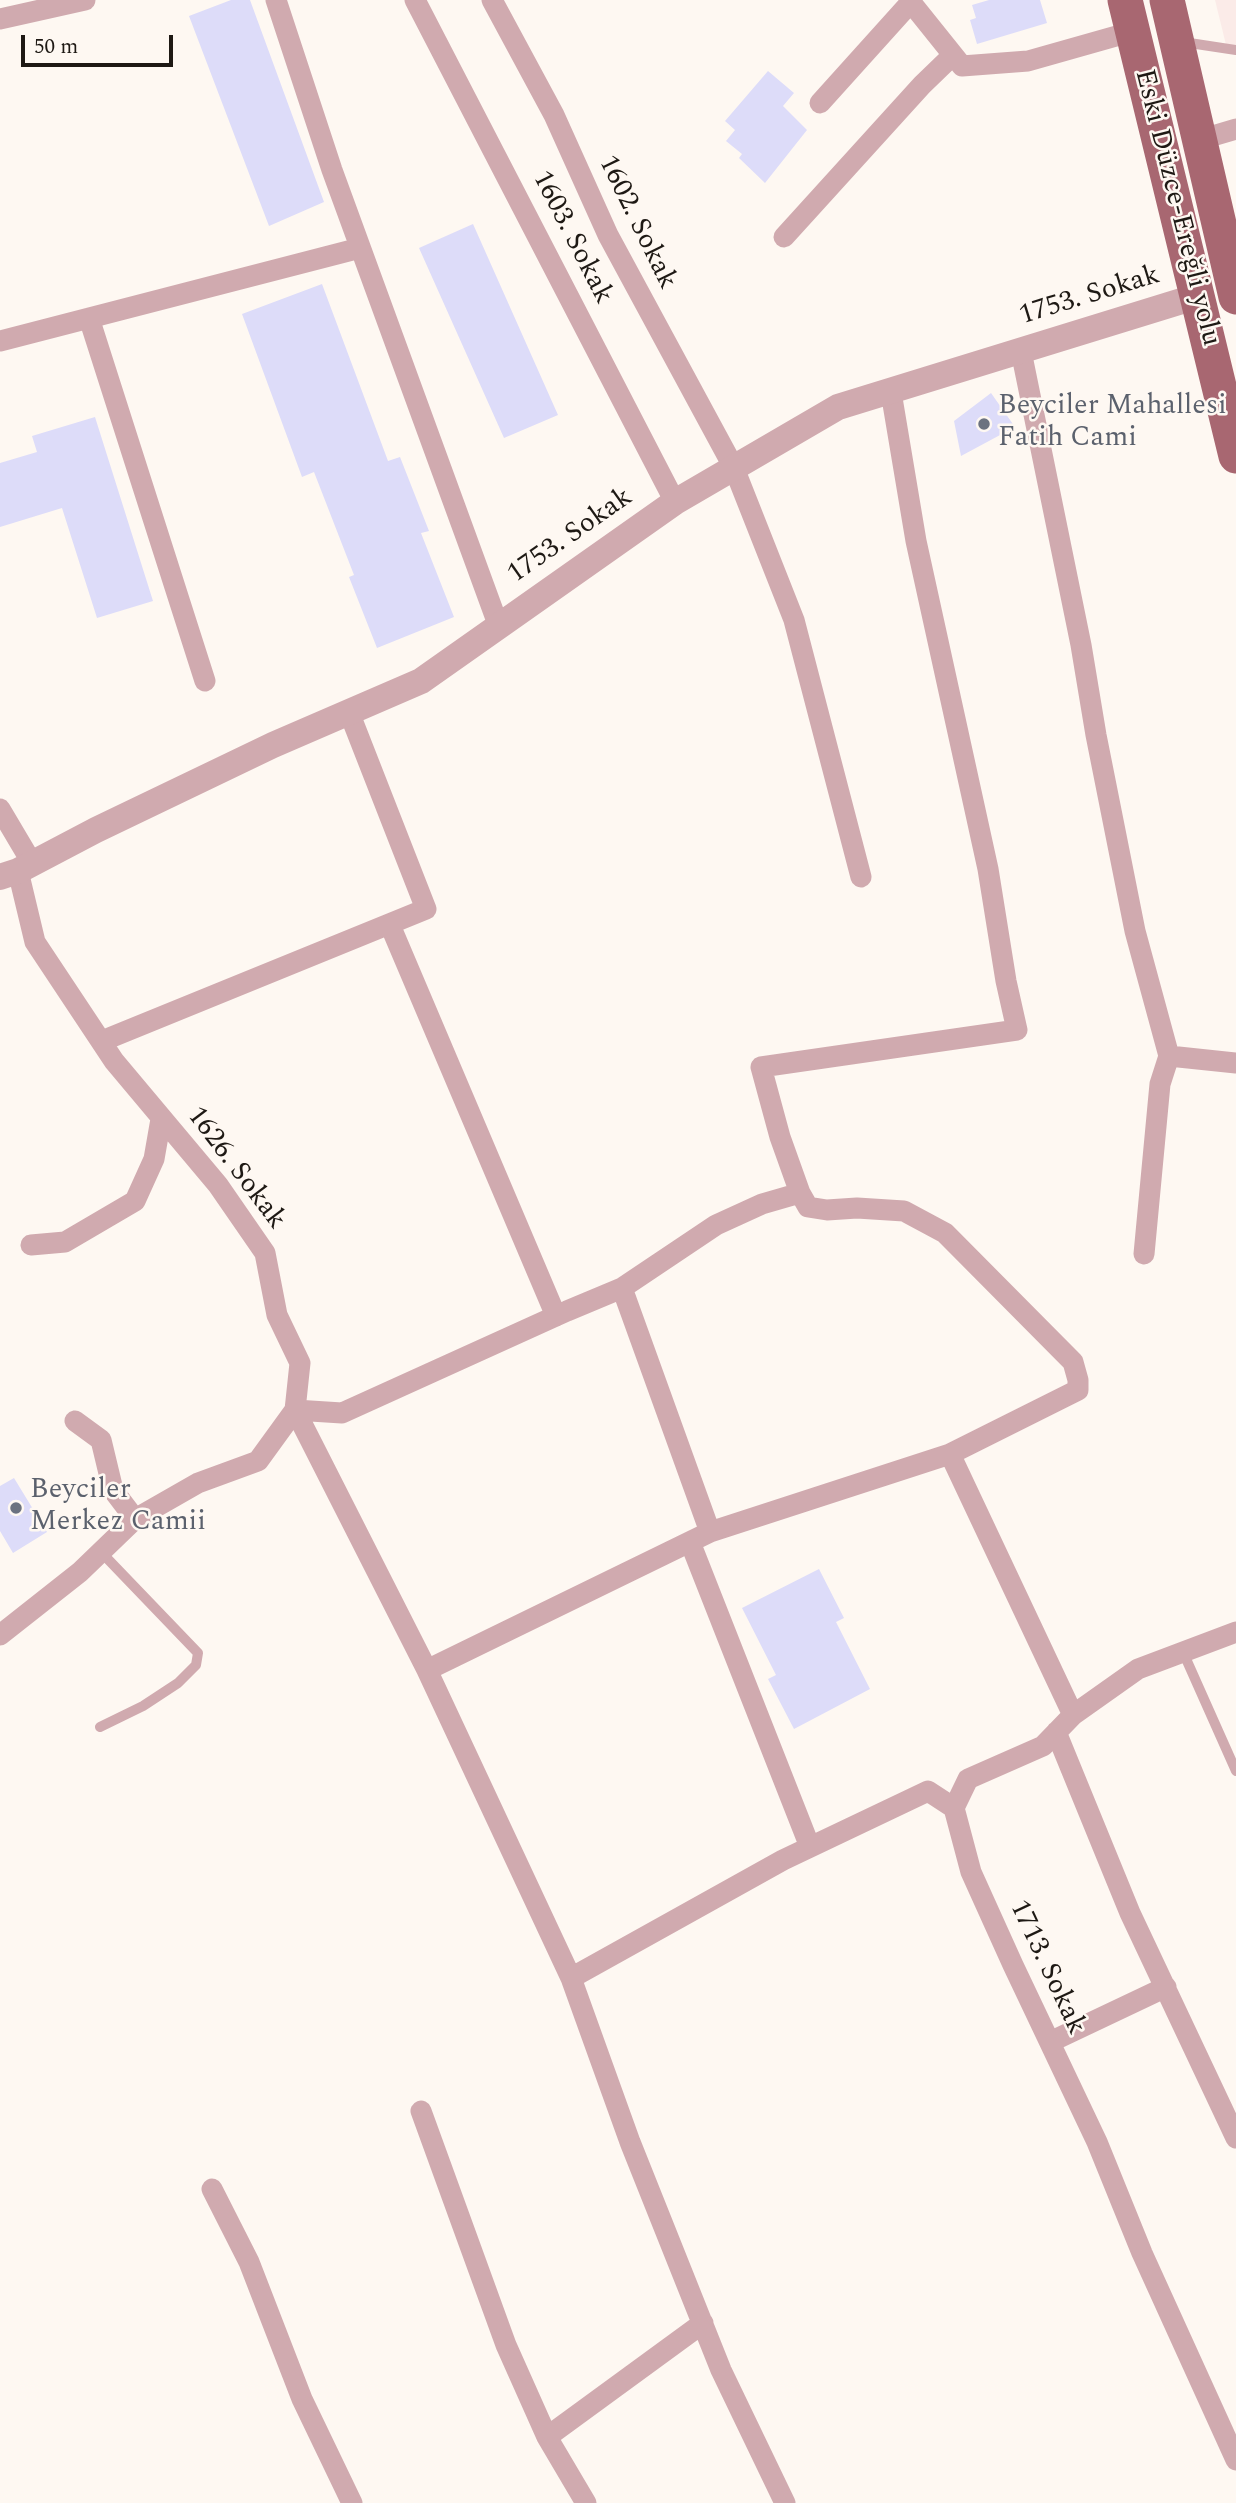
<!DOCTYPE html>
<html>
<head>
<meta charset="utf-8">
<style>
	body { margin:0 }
	#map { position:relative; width:1236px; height:2503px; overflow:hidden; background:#fef8f2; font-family:Spectral,serif }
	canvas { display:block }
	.scale { position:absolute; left:21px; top:35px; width:152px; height:32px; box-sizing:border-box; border:4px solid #1e1914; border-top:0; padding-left:9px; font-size:21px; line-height:24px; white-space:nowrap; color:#1e1914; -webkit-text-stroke:5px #fef8f2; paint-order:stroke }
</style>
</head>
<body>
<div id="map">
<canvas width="1236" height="2503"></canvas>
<div class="scale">50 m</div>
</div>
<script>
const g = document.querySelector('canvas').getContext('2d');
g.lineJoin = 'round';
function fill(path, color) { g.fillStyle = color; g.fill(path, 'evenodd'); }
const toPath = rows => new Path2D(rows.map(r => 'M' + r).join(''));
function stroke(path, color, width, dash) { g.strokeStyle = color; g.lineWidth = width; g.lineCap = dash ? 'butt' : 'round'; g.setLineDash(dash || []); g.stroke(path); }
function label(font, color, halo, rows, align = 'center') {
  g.font = font + ' Spectral,serif'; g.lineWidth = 5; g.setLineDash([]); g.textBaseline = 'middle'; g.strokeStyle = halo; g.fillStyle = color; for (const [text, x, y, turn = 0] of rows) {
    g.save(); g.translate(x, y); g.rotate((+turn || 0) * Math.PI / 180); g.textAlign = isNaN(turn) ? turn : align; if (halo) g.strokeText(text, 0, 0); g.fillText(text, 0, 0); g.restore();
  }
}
fill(toPath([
	[1215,0,1236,0,1236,52,1228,53]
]), '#fbebe8');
fill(toPath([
	[231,0,250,0,324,202,269,226,189,16],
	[989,0,1040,0,1047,23,977,44,970,20,976,18,972,5],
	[768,71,794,93,783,106,807,130,765,183,739,158,742,154,726,141,735,130,725,121],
	[473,224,558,415,504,438,419,248],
	[322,284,388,461,400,457,429,531,421,533,454,617,377,648,349,577,354,575,314,472,302,477,242,314],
	[991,393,1015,427,961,456,954,421],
	[95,417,153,601,97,618,62,508,0,527,0,463,37,452,32,436],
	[14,1478,47,1532,13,1553,0,1531,0,1486],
	[819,1569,844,1618,836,1622,870,1689,794,1729,768,1679,776,1675,742,1608]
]), '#dddcf9');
stroke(toPath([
	[1183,42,1236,50],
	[1183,1652,1236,1771],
	[100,1727,143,1706,178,1683,196,1665,198,1653,101,1552]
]), '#d0aaaf', 10);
stroke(toPath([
	[276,0,332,170,499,627],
	[415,0,675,502],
	[492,0,554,115,608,235,734,468,794,620,861,877],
	[909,0,962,66,1028,61,1134,31],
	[0,19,85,0],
	[820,103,911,2],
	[1199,140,1236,129],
	[784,237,922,85,952,56],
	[89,318,205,681],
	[0,341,360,248],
	[1021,351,1081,645,1096,735,1135,931,1169,1056,1236,1063],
	[0,809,32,863],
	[390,925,556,1316],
	[102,1041,426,909,349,712],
	[31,1245,65,1242,135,1201,154,1159,161,1119],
	[1144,1254,1160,1084,1169,1056],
	[622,1288,710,1532],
	[295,1410,427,1670,571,1978,630,2142,721,2370,785,2503],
	[295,1410,342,1413,567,1311,622,1288,716,1225,762,1204,800,1193],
	[75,1421,101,1440,113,1490,135,1519],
	[950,1454,1073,1715],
	[690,1542,810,1847],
	[1236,1632,1138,1669,1073,1715,1043,1746,968,1779,954,1808,971,1872,1013,1965,1097,2142,1142,2253,1236,2460],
	[0,1635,80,1572,135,1519,198,1483,258,1461,295,1410,300,1363,277,1315,265,1253,218,1185,114,1061,35,942,18,871],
	[427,1670,710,1532,950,1454,1078,1390,1078,1380,1073,1362,945,1233,904,1211,857,1208,827,1210,808,1207,800,1193,780,1137,761,1067,1017,1030,1006,981,988,869,916,541,891,392],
	[1056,1732,1130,1913,1236,2138],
	[571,1978,783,1860,928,1791,954,1808],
	[1050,2042,1166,1987],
	[421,2111,506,2345,547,2437,586,2503],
	[212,2189,249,2262,302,2399,352,2503],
	[547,2437,703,2323]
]), '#d0aaaf', 21);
stroke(toPath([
	[0,877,18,871,96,830,273,745,421,681,675,502,838,407,1198,296]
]), '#d0aaaf', 26);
stroke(toPath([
	[1125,0,1236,456],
	[1167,0,1236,297]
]), '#a86771', 35);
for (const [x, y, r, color] of [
	[984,424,7,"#6b7280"],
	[16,1508,7,"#6b7280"]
]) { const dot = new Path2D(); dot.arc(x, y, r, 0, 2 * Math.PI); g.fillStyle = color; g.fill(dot); stroke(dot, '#fef8f2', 2.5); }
label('28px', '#1e1914', '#fef8f2', [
	["Eski Düzce-Ereğli yolu",1176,208,76],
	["1602. Sokak",636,223,64],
	["1603. Sokak",571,238,63],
	["1753. Sokak",1090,297,-17],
	["1753. Sokak",571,537,-35],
	["1626. Sokak",235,1169,53],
	["1713. Sokak",1046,1968,65]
]);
label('28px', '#5b616d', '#fef8f2', [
	["Beyciler Mahallesi",998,408],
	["Fatih Cami",998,440],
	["Beyciler",30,1492],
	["Merkez Camii",30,1524]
], 'left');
</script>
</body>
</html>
